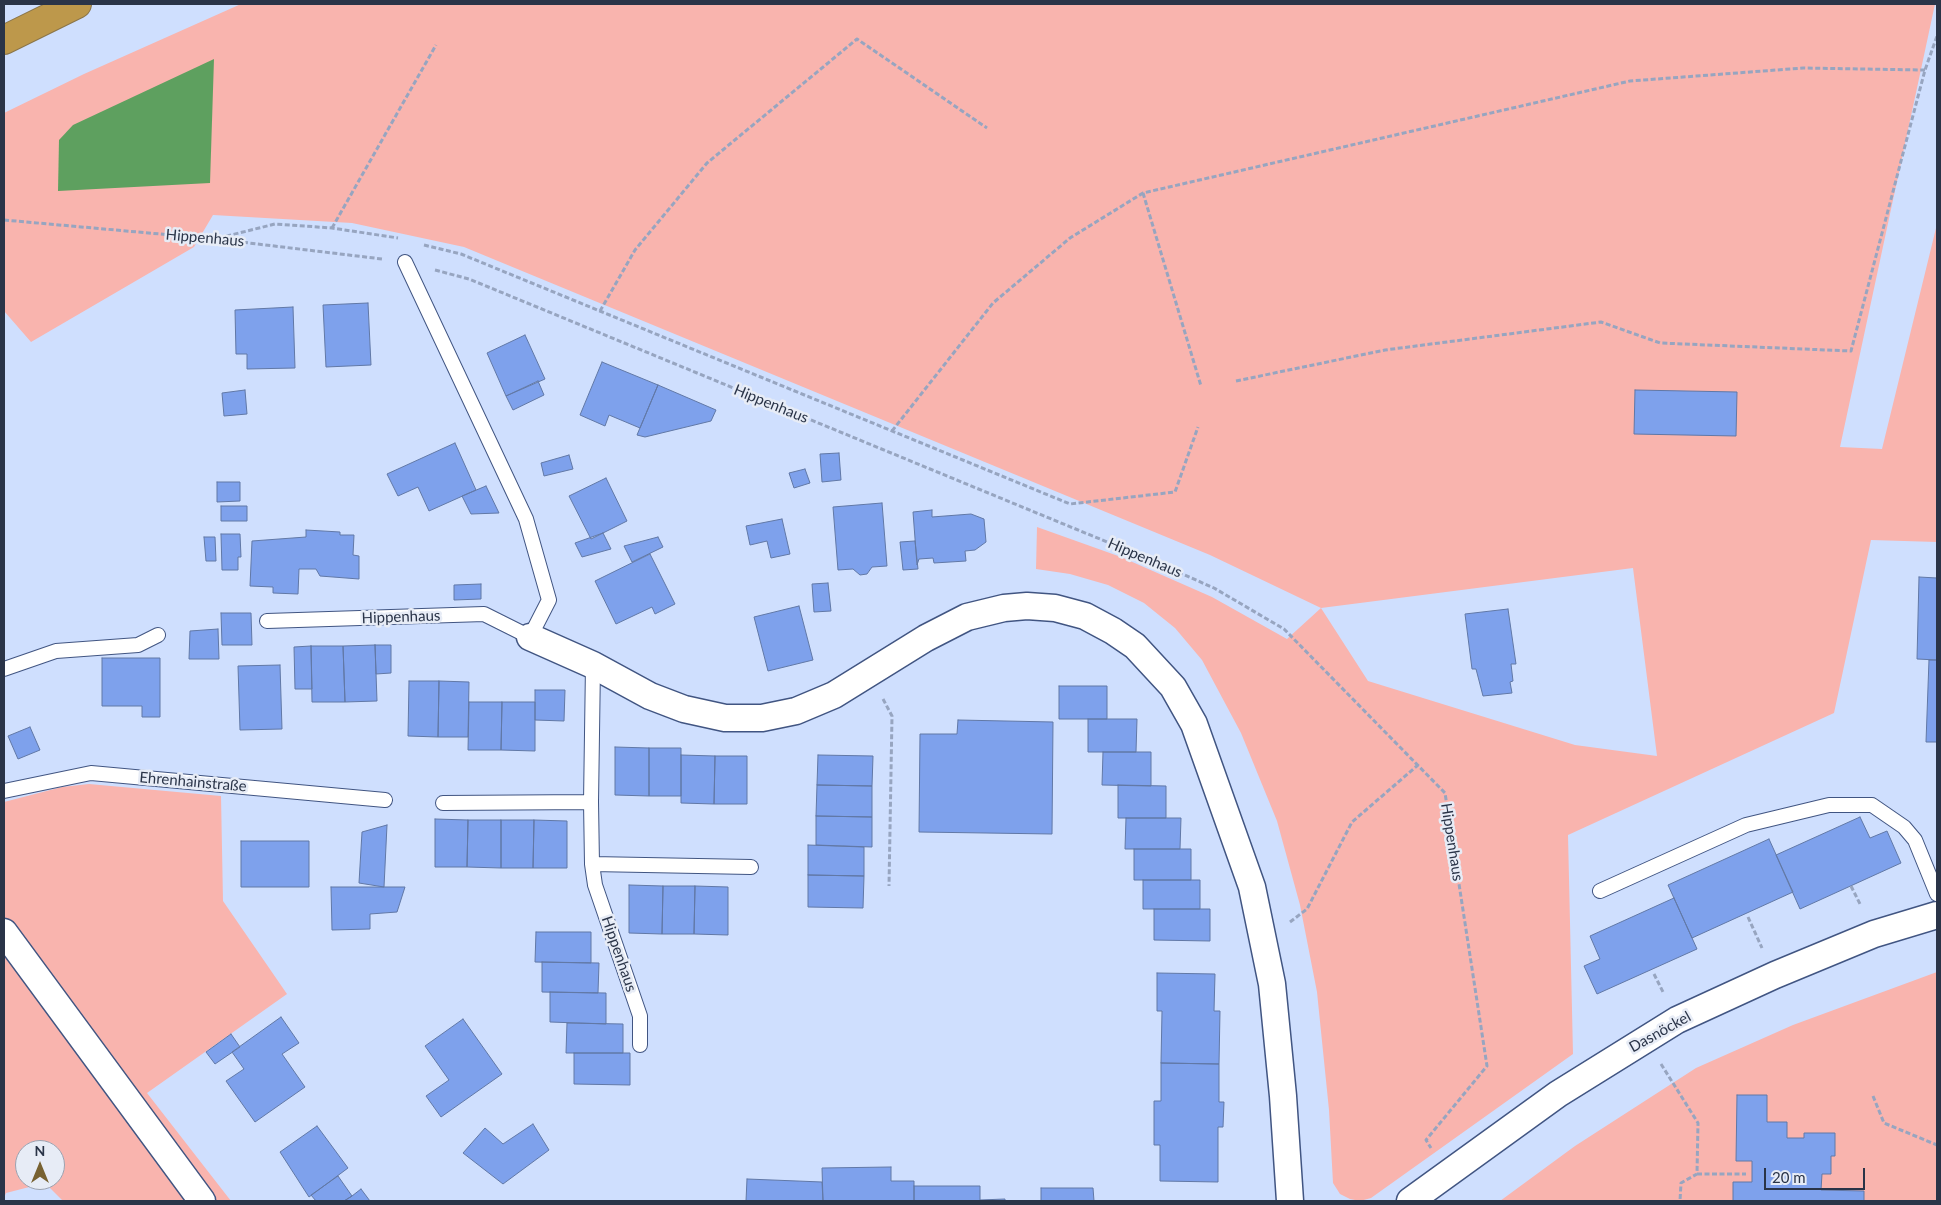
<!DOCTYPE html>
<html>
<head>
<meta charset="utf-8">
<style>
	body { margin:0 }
	#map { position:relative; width:1941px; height:1205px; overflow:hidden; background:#cfdffe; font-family:Lato,sans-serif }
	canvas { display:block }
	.frame { position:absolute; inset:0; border:5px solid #2a3448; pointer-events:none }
	.north { position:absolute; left:15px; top:1140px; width:50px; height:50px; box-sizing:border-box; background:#e7ecf6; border:1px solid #9ba2b0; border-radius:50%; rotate:0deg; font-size:14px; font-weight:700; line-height:20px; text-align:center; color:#2a3448 }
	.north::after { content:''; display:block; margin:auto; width:18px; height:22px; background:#786232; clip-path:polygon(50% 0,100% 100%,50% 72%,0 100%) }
	.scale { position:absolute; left:1764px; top:1168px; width:101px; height:22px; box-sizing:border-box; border:2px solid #2a3448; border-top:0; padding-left:6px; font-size:15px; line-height:18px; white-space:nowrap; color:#2a3448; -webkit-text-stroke:4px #e7ecf6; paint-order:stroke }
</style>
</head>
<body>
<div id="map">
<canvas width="1941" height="1205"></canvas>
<div class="frame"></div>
<div class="north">N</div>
<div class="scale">20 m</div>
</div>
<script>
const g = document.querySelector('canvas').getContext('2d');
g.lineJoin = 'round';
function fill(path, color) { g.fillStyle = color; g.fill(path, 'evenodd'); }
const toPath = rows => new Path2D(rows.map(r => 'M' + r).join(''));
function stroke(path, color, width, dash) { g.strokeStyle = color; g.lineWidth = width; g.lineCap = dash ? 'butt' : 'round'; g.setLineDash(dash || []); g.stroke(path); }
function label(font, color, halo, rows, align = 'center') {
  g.font = font + ' Lato,sans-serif'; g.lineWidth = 5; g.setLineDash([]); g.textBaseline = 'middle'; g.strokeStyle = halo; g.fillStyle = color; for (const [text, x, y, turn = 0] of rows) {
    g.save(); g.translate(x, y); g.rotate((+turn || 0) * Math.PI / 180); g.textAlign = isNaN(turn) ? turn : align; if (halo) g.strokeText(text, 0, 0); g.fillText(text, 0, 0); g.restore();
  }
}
fill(toPath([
	[241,4,1935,4,1840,447,1882,449,1937,224,1937,542,1871,540,1834,713,1568,835,1573,1054,1371,1198,1360,1201,1350,1199,1340,1194,1333,1183,1329,1110,1317,992,1300,905,1277,821,1241,733,1202,660,1175,628,1144,603,1108,585,1070,574,1036,569,1037,527,1121,557,1212,597,1287,639,1321,608,1210,555,464,247,352,223,213,215,194,247,31,342,4,311,4,113,84,74],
	[1633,568,1657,756,1575,745,1368,681,1321,608],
	[89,784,221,796,223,901,287,994,147,1093,231,1201,63,1201,45,1183,6,1193,4,1198,4,802,62,787],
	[25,1150,55,1150,55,1180,25,1180],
	[1937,972,1937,1201,1500,1201,1575,1146,1696,1068,1793,1025]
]), '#f9b4ae');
fill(toPath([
	[214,59,210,183,58,191,59,140,73,125]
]), '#5ea05f');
const building = toPath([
	[368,303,371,365,326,367,323,305,368,303],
	[293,307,295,368,247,369,247,354,236,354,235,310,293,307],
	[525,335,545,379,506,396,487,353,525,335],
	[602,362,658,385,640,428,609,415,605,426,580,415,602,362],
	[538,381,544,395,513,410,506,396,538,381],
	[658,385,716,410,711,421,645,437,637,435,658,385],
	[245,390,247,414,224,416,222,393,245,390],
	[1635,390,1737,392,1736,436,1634,434,1635,390],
	[455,443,476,490,429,511,418,487,398,496,387,474,455,443],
	[839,453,841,480,822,482,820,454,839,453],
	[569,455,573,469,544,476,541,463,569,455],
	[805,469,810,483,794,488,789,473,805,469],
	[606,478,627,521,591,539,569,496,606,478],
	[217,482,240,482,240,501,217,502,217,482],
	[486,486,499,513,471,514,462,496,486,486],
	[882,503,887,566,872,567,867,574,860,575,853,569,838,570,833,507,882,503],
	[221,506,247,506,247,521,221,521,221,506],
	[932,510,932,517,971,514,984,519,986,542,975,550,965,551,966,561,934,563,933,558,919,559,917,565,913,512,932,510],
	[782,519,790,554,771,558,767,541,750,545,746,526,782,519],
	[306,530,340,532,340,535,354,535,353,555,359,556,359,579,320,576,316,569,299,569,298,594,273,593,273,587,250,586,252,541,306,537,306,530],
	[603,533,611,549,582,557,575,543,603,533],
	[221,534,240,534,241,557,238,557,238,570,222,570,221,534],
	[204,537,215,537,216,561,206,561,204,537],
	[658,537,663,547,632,562,624,546,658,537],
	[915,541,918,569,903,570,900,542,915,541],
	[650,554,675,604,655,614,652,607,616,624,595,581,650,554],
	[1919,577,1937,578,1937,660,1917,659,1919,577],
	[828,583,831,611,814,612,812,584,828,583],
	[481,584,481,599,454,600,454,585,481,584],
	[799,606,813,660,768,671,754,617,799,606],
	[1508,609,1516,664,1511,664,1513,681,1510,682,1512,693,1483,696,1476,669,1472,669,1465,614,1508,609],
	[221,613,251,613,252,645,222,645,221,613],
	[218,629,219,659,189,659,190,631,218,629],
	[375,645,377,701,345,702,343,646,375,645],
	[375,645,391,645,391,673,376,674,375,645],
	[311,646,343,646,345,702,312,702,311,646],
	[311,646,312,689,295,689,294,647,311,646],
	[102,658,160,658,160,717,142,717,142,706,102,706,102,658],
	[1929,660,1937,660,1937,742,1926,742,1929,660],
	[280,665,282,729,240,730,238,666,280,665],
	[409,681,439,681,438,737,408,736,409,681],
	[439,681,469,682,468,737,438,737,439,681],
	[1059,686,1107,686,1107,719,1059,719,1059,686],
	[535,690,565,690,564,721,535,720,535,690],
	[469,702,502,702,501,750,468,750,469,702],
	[502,702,535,702,535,751,501,750,502,702],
	[1088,719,1137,719,1136,752,1088,752,1088,719],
	[958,720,1053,722,1052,834,919,832,920,734,957,734,958,720],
	[30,727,40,750,18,759,8,736,30,727],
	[615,747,649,748,649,796,615,795,615,747],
	[649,748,681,748,681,796,649,796,649,748],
	[1103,752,1151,752,1151,786,1102,785,1103,752],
	[681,755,715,756,714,804,681,803,681,755],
	[818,755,873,756,872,786,817,785,818,755],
	[715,756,747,756,747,804,714,804,715,756],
	[817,785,872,786,872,817,816,816,817,785],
	[1118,785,1166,786,1166,818,1118,818,1118,785],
	[816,816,872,817,872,847,816,845,816,816],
	[1860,817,1870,838,1887,831,1901,863,1800,909,1776,855,1860,817],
	[1126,818,1181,818,1180,849,1125,849,1126,818],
	[435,819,468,820,467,867,435,867,435,819],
	[468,820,501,820,501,868,467,867,468,820],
	[501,820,534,820,533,868,501,868,501,820],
	[534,820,567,821,567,868,533,868,534,820],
	[387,825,384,887,359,883,362,832,387,825],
	[1769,839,1793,892,1692,938,1668,885,1769,839],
	[241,841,309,841,309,887,241,887,241,841],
	[808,845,864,847,864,876,808,875,808,845],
	[1134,849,1191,849,1191,880,1134,880,1134,849],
	[808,875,864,876,863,908,808,907,808,875],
	[1143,880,1200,880,1200,909,1143,909,1143,880],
	[629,885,663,886,662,934,629,933,629,885],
	[663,886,695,886,694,934,662,934,663,886],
	[695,886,728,887,728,935,694,934,695,886],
	[331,887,405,887,397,912,370,914,370,929,332,930,331,887],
	[1674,898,1697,949,1597,994,1584,966,1600,959,1590,936,1674,898],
	[1154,909,1210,909,1210,941,1154,940,1154,909],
	[536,932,591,932,591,963,535,962,536,932],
	[542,962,599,963,598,993,542,992,542,962],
	[1157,973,1215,974,1214,1011,1220,1011,1219,1064,1161,1063,1162,1011,1157,1011,1157,973],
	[550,992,606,993,606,1024,550,1022,550,992],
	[281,1017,299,1043,282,1054,305,1087,255,1122,226,1081,244,1069,232,1052,281,1017],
	[463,1019,502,1074,441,1117,426,1096,449,1080,425,1046,463,1019],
	[567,1023,623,1024,623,1053,566,1053,567,1023],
	[231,1034,240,1047,215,1064,206,1052,231,1034],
	[574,1053,630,1053,630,1085,574,1084,574,1053],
	[1161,1063,1219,1064,1219,1102,1224,1102,1223,1127,1218,1127,1218,1182,1160,1181,1160,1145,1154,1145,1154,1101,1161,1101,1161,1063],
	[1737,1095,1767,1095,1767,1122,1787,1122,1787,1138,1804,1138,1804,1133,1835,1133,1835,1156,1831,1156,1831,1174,1822,1174,1821,1190,1864,1191,1864,1201,1733,1201,1733,1182,1752,1182,1752,1161,1736,1161,1737,1095],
	[533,1124,549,1150,503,1184,463,1153,485,1128,503,1144,533,1124],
	[317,1126,348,1168,309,1197,280,1152,317,1126],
	[891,1167,891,1181,914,1181,914,1201,823,1201,822,1168,891,1167],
	[338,1176,352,1196,344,1201,316,1201,311,1195,338,1176],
	[747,1179,822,1182,823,1201,746,1201,747,1179],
	[914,1186,980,1186,980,1200,1005,1199,1005,1201,914,1201,914,1186],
	[1041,1188,1093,1188,1094,1201,1041,1201,1041,1188],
	[361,1189,370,1201,344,1201,352,1196,361,1189]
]);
fill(building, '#7ea1ec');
stroke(building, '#6178a6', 1);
const service = toPath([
	[267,621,484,614,530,637,549,600,526,519,405,262],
	[4,669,56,651,138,645,158,635],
	[4,791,91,773,385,800],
	[591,802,593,665],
	[443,803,591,802,592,864,751,867],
	[592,864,595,885,640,1016,640,1045],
	[1600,891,1746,825,1829,805,1872,805,1904,827,1915,840,1937,894]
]);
const minor = toPath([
	[530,637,593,665,650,696,684,709,725,718,762,718,796,711,834,695,926,638,967,617,1004,608,1027,606,1055,608,1085,616,1113,631,1135,646,1173,687,1194,724,1252,887,1272,984,1283,1096,1290,1201],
	[4,932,202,1201],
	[1410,1201,1558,1094,1677,1020,1775,975,1874,934,1937,915]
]);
const motorway = toPath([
	[4,40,77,4]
]);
stroke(service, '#415582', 16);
stroke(minor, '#415582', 29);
stroke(motorway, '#8a754a', 30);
stroke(toPath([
	[1143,193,1201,386],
	[4,220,216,239,382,259],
	[332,228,436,45],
	[219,238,275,224,332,228,398,238],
	[424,245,461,254,1070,504,1175,492,1198,427],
	[435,270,469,279,1146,558,1214,588,1284,629,1445,793,1487,1066,1426,1140,1431,1148],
	[600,311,635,250,707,163,857,39,987,128],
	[1236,381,1385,350,1601,322,1660,343,1851,351,1925,70,1937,36],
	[892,431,993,303,1070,238,1143,193,1630,81,1803,68,1925,70],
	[883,699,892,716,889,886],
	[1851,886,1861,906],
	[1748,917,1762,948],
	[1290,922,1307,909,1352,822,1418,765],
	[1654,974,1664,994],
	[1661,1064,1698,1123,1697,1174,1681,1183,1680,1201],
	[1873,1096,1884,1123,1937,1145],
	[1697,1174,1746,1174]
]), '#97a5c0', 3, [5, 2.5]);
stroke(service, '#fff', 14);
stroke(minor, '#fff', 26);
stroke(motorway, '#bd984b', 28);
label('15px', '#2a3448', '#e7ecf6', [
	["Hippenhaus",205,238,5],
	["Hippenhaus",771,404,22],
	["Hippenhaus",1145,558,23],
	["Hippenhaus",401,617,-2],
	["Ehrenhainstraße",193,782,5],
	["Hippenhaus",1452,842,81],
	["Hippenhaus",619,954,71],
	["Dasnöckel",1660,1032,-29]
]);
</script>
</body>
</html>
